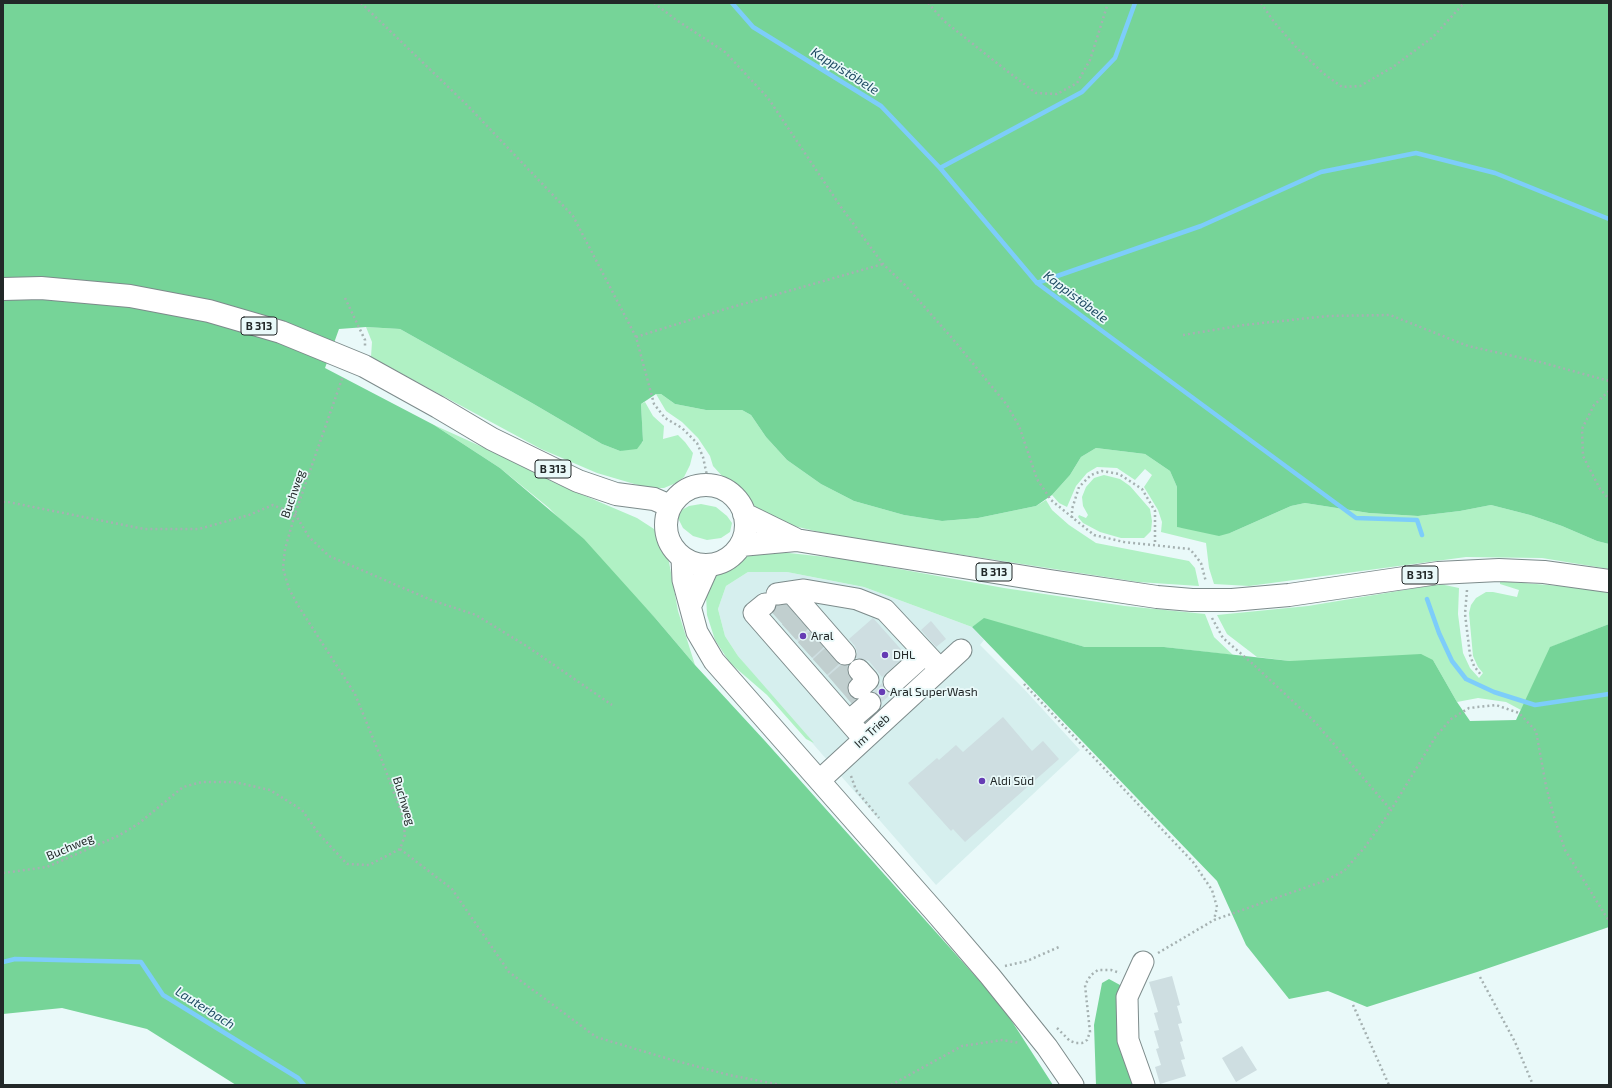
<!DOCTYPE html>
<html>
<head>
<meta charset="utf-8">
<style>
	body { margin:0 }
	#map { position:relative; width:1612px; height:1088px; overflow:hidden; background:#e9f9f9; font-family:"Exo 2",sans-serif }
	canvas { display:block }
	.frame { position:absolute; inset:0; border:4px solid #222828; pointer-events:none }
</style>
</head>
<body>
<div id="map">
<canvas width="1612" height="1088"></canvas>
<div class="frame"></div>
</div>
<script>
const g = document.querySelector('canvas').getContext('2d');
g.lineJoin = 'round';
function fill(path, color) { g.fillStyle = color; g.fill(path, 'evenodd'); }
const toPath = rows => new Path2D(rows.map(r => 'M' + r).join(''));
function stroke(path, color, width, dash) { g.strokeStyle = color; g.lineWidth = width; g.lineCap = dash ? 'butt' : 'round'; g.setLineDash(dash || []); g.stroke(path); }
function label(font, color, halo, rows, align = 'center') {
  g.font = font + ' "Exo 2",sans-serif'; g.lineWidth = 3.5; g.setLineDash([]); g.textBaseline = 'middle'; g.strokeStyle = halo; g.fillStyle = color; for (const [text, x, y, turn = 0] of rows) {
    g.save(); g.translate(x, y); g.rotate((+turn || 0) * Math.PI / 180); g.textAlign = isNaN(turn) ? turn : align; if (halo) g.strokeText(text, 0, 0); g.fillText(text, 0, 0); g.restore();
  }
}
fill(toPath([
	[748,572,787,572,864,587,972,627,984,640,980,645,1024,689,1080,750,936,885,760,683,738,656,725,636,718,609,726,586]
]), '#d6efee');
fill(toPath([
	[366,327,400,329,532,403,602,444,620,451,643,442,641,404,645,402,653,416,664,426,663,439,678,435,685,442,693,453,690,465,684,477,676,483,664,488,648,488,597,473,541,449,371,357,372,342],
	[656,394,661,394,675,404,706,410,742,410,751,415,766,437,787,460,821,484,854,501,904,515,942,521,978,518,1036,506,1046,500,1052,510,1069,525,1096,543,1189,561,1195,568,1199,586,1138,582,828,534,768,520,755,511,738,487,723,477,713,466,710,456,698,438,682,422,666,411],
	[434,425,500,455,555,483,637,518,654,529,663,545,669,562,678,611,695,665,656,619,549,508,500,468],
	[1096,448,1145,454,1170,471,1177,487,1177,527,1230,533,1291,506,1305,503,1369,513,1418,516,1460,511,1491,505,1530,515,1562,526,1597,541,1609,544,1609,569,1542,558,1466,557,1249,586,1214,584,1209,568,1206,543,1161,532,1162,522,1158,510,1144,487,1152,475,1145,469,1135,480,1117,468,1097,467,1087,473,1076,486,1067,507,1059,503,1052,495,1070,475,1081,457],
	[1104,475,1120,479,1130,486,1150,509,1152,521,1151,531,1144,538,1121,538,1100,532,1083,523,1078,517,1079,515,1086,518,1088,515,1083,506,1082,497,1086,487,1094,478],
	[701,504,716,507,727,516,732,523,730,532,721,538,707,540,693,536,683,528,678,518,680,511,689,506],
	[753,552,789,553,844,559,1004,588,1125,606,1205,614,1214,637,1233,655,1164,647,1085,647,984,619,972,627,864,587,787,572,748,572,726,586,718,609,725,636,738,656,814,743,806,739,767,695,730,663,715,640,707,615,706,595,717,572,741,555],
	[1500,581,1584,588,1609,593,1609,624,1551,647,1521,710,1506,702,1478,698,1457,702,1433,660,1290,661,1257,657,1227,634,1217,615,1308,606,1440,584,1459,588,1458,614,1463,653,1470,668,1479,678,1483,673,1478,667,1473,656,1469,613,1471,605,1476,598,1486,592,1493,592,1517,597,1519,590,1500,584]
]), '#b0f1c4');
fill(toPath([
	[3,3,1609,3,1609,544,1597,541,1562,526,1530,515,1491,505,1460,511,1418,516,1369,513,1305,503,1291,506,1230,533,1219,536,1177,527,1177,487,1170,471,1145,454,1096,448,1081,457,1070,475,1052,495,1036,506,978,518,942,521,904,515,854,501,821,484,787,460,766,437,751,415,742,410,706,410,675,404,661,394,656,394,641,404,643,441,637,449,620,451,602,444,532,403,400,329,366,327,339,329,325,368,434,425,500,468,584,539,656,619,695,665,765,741,1002,1006,1053,1085,236,1085,147,1029,62,1008,3,1014],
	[984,618,1085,647,1164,647,1290,661,1421,654,1433,660,1457,702,1470,721,1516,720,1550,647,1609,624,1609,927,1477,972,1367,1007,1328,991,1289,999,1246,945,1217,881,972,627],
	[1109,979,1120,985,1119,1012,1141,1085,1096,1085,1094,1025,1102,983]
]), '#76d498');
stroke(toPath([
	[732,3,753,27,881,106,940,168,1037,283,1356,518,1417,520,1422,535],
	[940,168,1082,92,1115,58,1135,3],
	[1037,283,1201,226,1321,172,1416,153,1495,173,1609,219],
	[1427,599,1439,633,1452,661,1466,679,1494,692,1535,705,1609,694],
	[3,962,15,959,141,962,163,995,298,1078,304,1085]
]), '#7dcdfa', 4.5);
fill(toPath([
	[786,605,836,662,841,665,848,665,847,673,851,679,848,684,847,690,850,696,853,698,850,701,773,613,777,606],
	[873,618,906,655,882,677,869,661,862,659,856,658,857,652,855,646,849,639],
	[931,621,946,639,936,647,921,630],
	[882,683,885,690,891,694,882,702,879,696,873,692],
	[1003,717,1032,751,1043,741,1059,759,965,842,953,829,951,831,908,783,937,758,939,760,956,745,963,752],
	[1172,976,1180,1005,1177,1006,1182,1023,1178,1024,1183,1041,1180,1042,1185,1059,1181,1060,1186,1076,1160,1084,1155,1067,1161,1065,1156,1049,1159,1048,1154,1031,1159,1030,1154,1013,1158,1012,1149,982],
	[1242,1046,1257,1070,1236,1082,1222,1058]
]), '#cedee1');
stroke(toPath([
	[777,618,789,607],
	[789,632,801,621],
	[805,650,817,639],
	[820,667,832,656],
	[835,684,856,666],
	[847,698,859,688]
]), '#c1cfcf', 21, [21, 10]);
const minor = toPath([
	[682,558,683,580,697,632,714,661,935,912,990,976,1047,1047,1073,1085],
	[791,592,845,654],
	[777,594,804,590,857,599,885,610,940,669],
	[765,604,754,613,864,739],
	[691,605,709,565],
	[859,670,868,680,859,688],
	[894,682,925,654],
	[849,721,870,703],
	[820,780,961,650],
	[1143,962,1127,997,1128,1040,1144,1085]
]);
const major = toPath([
	[3,289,41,288,130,296,209,311,281,332,364,366,438,407,492,439,578,481,616,494,654,499,670,506],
	'666 525a40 40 0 1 1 80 0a40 40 0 1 1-80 0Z',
	[744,514,795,539],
	[741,545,796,540,1050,581,1157,597,1192,600],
	[1232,600,1289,595,1438,573,1499,570,1544,572,1609,581]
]);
stroke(minor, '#7d8b8b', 23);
stroke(major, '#7d8b8b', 24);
stroke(toPath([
	[361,3,467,105,573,216,636,337,654,404,665,418,682,428,697,443,703,457,709,485],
	[654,3,675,19,725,52,768,98,841,207,883,264,905,285,952,338,1007,405,1019,426,1037,479,1051,500,1094,535,1124,542,1190,549,1201,563,1206,582],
	[928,3,944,21,1007,71,1036,93,1057,94,1077,83,1090,60,1108,3],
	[1261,3,1274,22,1296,47,1323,73,1342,87,1360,86,1393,67,1433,37,1464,3],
	[345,298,365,340,365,348],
	[1183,335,1244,325,1328,316,1390,315,1468,346,1540,362,1609,381],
	[636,337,722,310,883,264],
	[1609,391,1594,405,1582,429,1583,456,1600,489,1609,499],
	[3,502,8,502,144,529,199,529,249,515,273,505,295,514,309,537,329,556,431,600,476,615,528,647,612,705],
	[1072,518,1072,509,1079,487,1091,475,1102,471,1119,474,1142,489,1155,511,1155,545],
	[1467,590,1465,614,1470,655,1474,666,1481,675],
	[1212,618,1223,638,1254,665,1314,721,1391,810],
	[1024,684,1193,862,1212,890,1217,907,1214,920],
	[851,776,856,790,879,818],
	[400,849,452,889,509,972,596,1037,669,1059,729,1075,781,1085],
	[3,873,47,867,118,836,138,824,183,787,202,782,234,782,270,790,302,810,319,834,347,864,369,865,400,849,405,835,402,814,381,758,355,694,299,607,289,589,283,568,285,549,295,514,343,376],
	[1158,953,1214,920,1324,881,1344,871,1365,847,1391,810,1436,736,1451,719,1469,708,1496,705,1519,713,1536,731,1546,786,1554,817,1565,850,1609,921],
	[1005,966,1027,961,1059,947],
	[1480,977,1515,1042,1533,1085],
	[1353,1005,1389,1085],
	[1057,1028,1070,1041,1076,1043,1082,1043,1087,1040,1090,1032,1085,985,1091,975,1098,970,1111,970,1120,973],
	[891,1085,962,1046,1002,1040,1020,1043]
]), '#a5b1b1', 2.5, [2, 3]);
stroke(minor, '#fff', 21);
stroke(major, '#fff', 22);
const majorBridge = toPath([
	[1192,600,1232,600]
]);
stroke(majorBridge, '#7d8b8b', 24, []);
stroke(majorBridge, '#fff', 22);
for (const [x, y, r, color] of [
	[803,636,4,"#663cb4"],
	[885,655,4,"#663cb4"],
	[882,692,4,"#663cb4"],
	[982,781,4,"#663cb4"]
]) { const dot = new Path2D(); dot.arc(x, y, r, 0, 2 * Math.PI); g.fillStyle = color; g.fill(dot); stroke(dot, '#e9f9f9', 1.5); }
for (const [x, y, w] of [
	[259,326,36],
	[553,469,36],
	[994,572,36],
	[1420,575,36]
]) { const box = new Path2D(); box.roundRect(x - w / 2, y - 9, w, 18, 3); g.fillStyle = '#e9f9f9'; g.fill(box); stroke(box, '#222828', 1); }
label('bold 11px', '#222828', null, [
	["B 313",259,326],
	["B 313",553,469],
	["B 313",994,572],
	["B 313",1420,575]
]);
label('12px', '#222828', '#e9f9f9', [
	["Buchweg",293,494,-71],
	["Im Trieb",872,731,-43],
	["Buchweg",404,801,73],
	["Buchweg",70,847,-23]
]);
label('12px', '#222828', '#e9f9f9', [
	["Aral",811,636],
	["DHL",893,655],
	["Aral SuperWash",890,692],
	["Aldi Süd",990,781]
], 'left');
label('italic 13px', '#1e4a62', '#e9f9f9', [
	["Kappistöbele",845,71,32],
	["Kappistöbele",1076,297,37],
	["Lauterbach",205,1008,32]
]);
</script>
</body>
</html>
